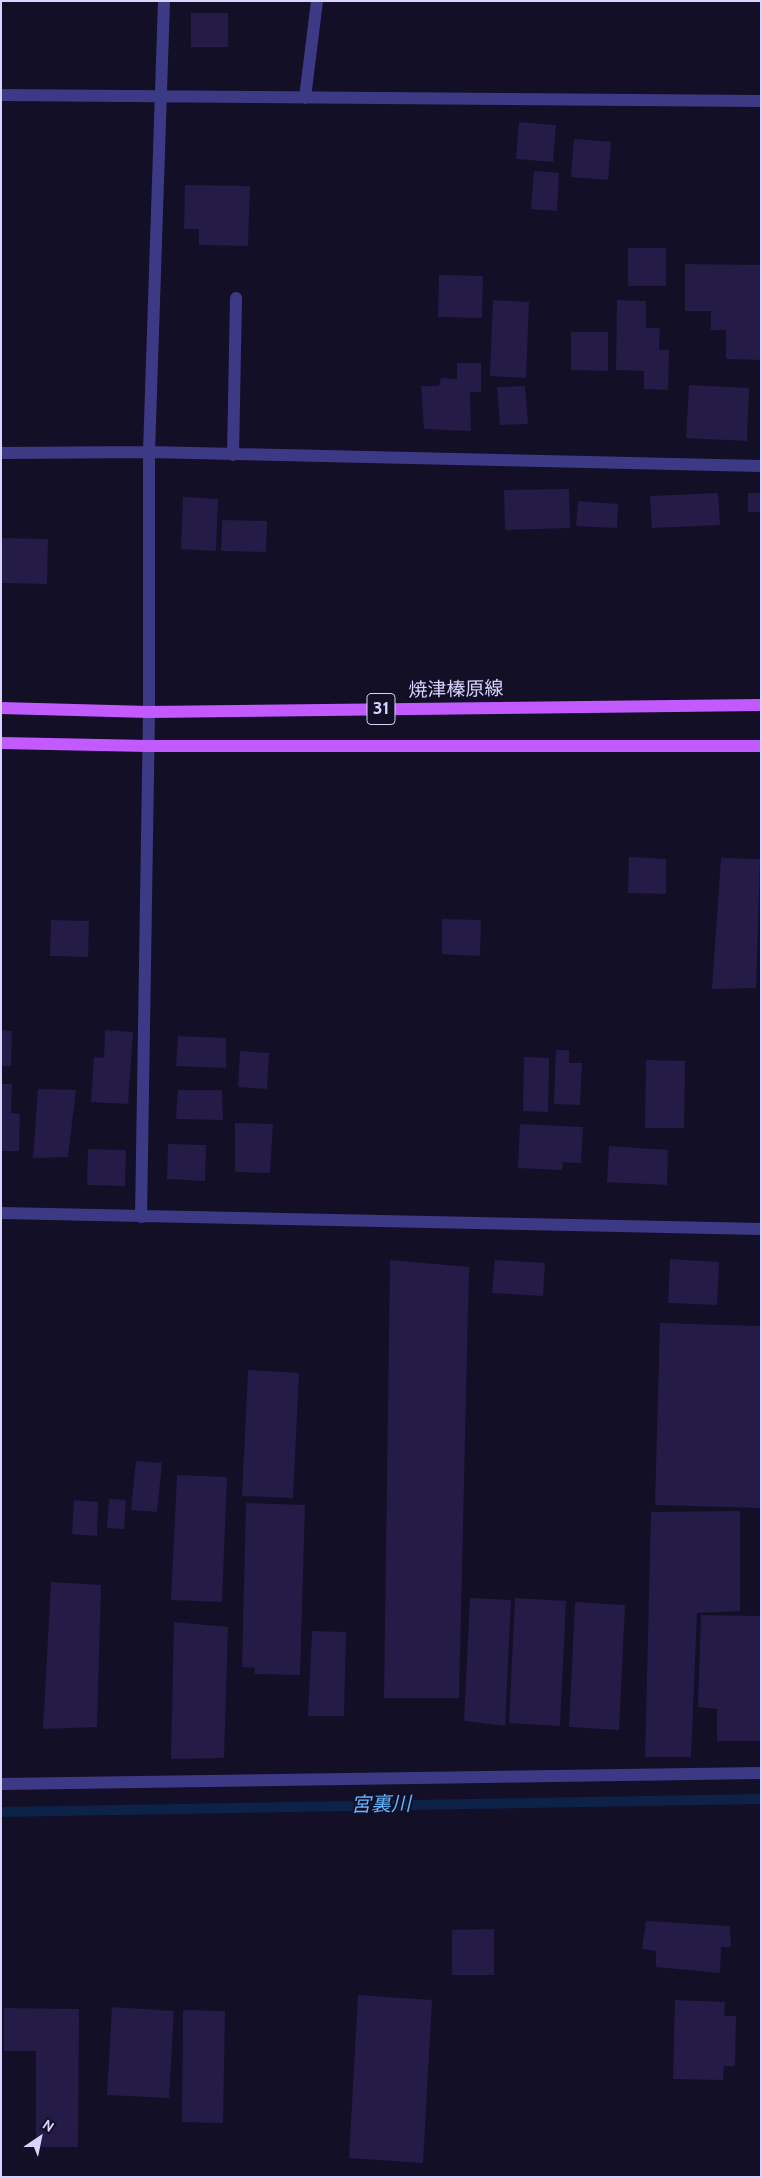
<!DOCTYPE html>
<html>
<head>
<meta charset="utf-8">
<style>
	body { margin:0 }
	#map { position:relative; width:762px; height:2178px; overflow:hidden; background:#130f26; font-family:Cabin,sans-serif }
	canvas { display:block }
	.frame { position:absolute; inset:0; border:2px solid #d9d4ff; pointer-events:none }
	.north { position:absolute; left:15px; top:2113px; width:50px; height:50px; -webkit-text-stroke:4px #130f26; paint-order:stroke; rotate:34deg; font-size:14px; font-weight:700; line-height:20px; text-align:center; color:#d9d4ff }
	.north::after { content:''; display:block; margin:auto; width:18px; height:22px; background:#d9d4ff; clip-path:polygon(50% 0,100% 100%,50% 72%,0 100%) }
</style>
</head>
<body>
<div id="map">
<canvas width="762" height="2178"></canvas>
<div class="frame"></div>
<div class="north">N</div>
</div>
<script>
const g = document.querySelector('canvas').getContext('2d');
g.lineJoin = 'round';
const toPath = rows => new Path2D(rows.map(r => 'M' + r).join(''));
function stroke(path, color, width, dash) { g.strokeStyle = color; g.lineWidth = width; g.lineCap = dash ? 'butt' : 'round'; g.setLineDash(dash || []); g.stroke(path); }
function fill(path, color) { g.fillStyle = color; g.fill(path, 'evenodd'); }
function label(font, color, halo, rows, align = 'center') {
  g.font = font + ' Cabin,"Noto Sans JP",sans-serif'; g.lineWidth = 4; g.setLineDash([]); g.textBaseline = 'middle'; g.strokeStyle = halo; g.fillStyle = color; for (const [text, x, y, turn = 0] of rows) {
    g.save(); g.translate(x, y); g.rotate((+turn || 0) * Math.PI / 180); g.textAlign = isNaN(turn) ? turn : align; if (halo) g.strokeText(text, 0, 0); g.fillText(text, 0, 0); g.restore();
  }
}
stroke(toPath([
	[1,1812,761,1799]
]), '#0c2248', 10);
fill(toPath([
	[191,13,228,13,228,47,191,47],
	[519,122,556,125,553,162,516,159],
	[574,139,611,142,608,180,571,177],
	[534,171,559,173,557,211,531,209],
	[185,185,250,186,248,246,199,245,199,229,184,229],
	[628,248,666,248,666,286,628,286],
	[685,264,761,265,761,360,726,359,726,330,711,330,711,311,685,311],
	[439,275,483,276,482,318,438,317],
	[493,300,529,302,526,378,490,376],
	[617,300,646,301,646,328,660,328,659,350,669,350,668,390,644,389,644,371,616,370],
	[571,332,608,332,608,371,571,370],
	[457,363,481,363,481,392,470,392,471,431,424,429,421,386,439,386,441,378,457,379],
	[689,385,749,388,747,441,686,438],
	[525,386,528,424,500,425,497,387],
	[569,489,570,528,505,530,504,490],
	[718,493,720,525,652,528,650,496],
	[748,493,761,493,761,512,748,512],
	[183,497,218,499,216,551,181,549],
	[578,501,618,504,617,528,576,526],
	[222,520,267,521,266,552,221,551],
	[1,538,48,539,47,584,1,583],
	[629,857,666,859,666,894,628,893],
	[721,858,760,859,756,988,712,989],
	[442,919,481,920,480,956,442,954],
	[51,920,89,921,88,957,50,956],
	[1,1030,12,1031,11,1066,1,1066],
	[105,1030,133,1032,128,1104,91,1102,94,1057,104,1058],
	[178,1036,226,1038,226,1068,176,1066],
	[556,1050,569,1050,569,1063,582,1063,580,1105,554,1104],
	[240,1051,269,1053,267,1089,238,1087],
	[524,1057,549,1058,548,1112,523,1111],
	[646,1060,685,1061,684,1128,645,1128],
	[1,1084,12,1084,11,1113,20,1114,19,1151,1,1151],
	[38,1089,76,1090,68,1157,33,1158],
	[178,1090,222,1090,223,1120,176,1119],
	[235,1123,273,1124,270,1173,235,1172],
	[520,1124,583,1127,581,1163,563,1162,562,1170,518,1168],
	[168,1144,206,1145,205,1181,167,1179],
	[609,1146,668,1150,667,1185,607,1182],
	[88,1149,126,1150,125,1186,87,1185],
	[670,1259,719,1262,717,1305,668,1303],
	[390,1260,469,1267,459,1698,384,1698],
	[495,1260,545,1263,543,1296,492,1293],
	[660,1323,761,1326,761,1508,655,1505],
	[248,1370,299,1373,293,1498,242,1496],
	[136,1461,162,1463,157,1512,131,1510],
	[177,1475,227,1477,222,1602,171,1600],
	[109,1499,126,1500,124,1529,107,1528],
	[74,1500,98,1502,97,1536,72,1534],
	[246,1503,305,1505,300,1675,255,1674,255,1668,242,1667],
	[740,1511,740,1611,697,1613,691,1757,645,1757,651,1512],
	[51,1582,101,1585,97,1727,43,1729],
	[470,1598,511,1600,505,1726,464,1721],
	[515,1598,566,1601,560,1726,509,1723],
	[575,1602,625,1605,619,1730,569,1727],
	[701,1615,761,1616,761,1741,717,1741,717,1709,698,1707],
	[174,1622,228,1627,224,1758,171,1759],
	[312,1631,346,1632,344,1716,308,1716],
	[646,1921,730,1926,731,1947,721,1947,720,1973,656,1967,656,1951,642,1949],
	[494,1929,494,1975,452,1975,452,1930],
	[358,1995,432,2000,423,2163,349,2158],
	[675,2000,725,2002,724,2016,736,2016,735,2066,724,2066,723,2080,673,2079],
	[112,2007,174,2011,169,2098,107,2095],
	[4,2008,79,2009,78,2147,36,2147,36,2051,4,2051],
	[183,2010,225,2011,223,2123,182,2122]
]), '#241b47');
stroke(toPath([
	[1,95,761,101],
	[305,98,317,1],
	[1,453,149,452,761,466],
	[233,455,236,298],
	[1,1213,761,1229],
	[141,1217,149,712,149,452,164,1],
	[1,1784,761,1773]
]), '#3d3a85', 12);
stroke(toPath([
	[1,708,149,712,761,705],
	[1,743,148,746,761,746]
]), '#c25bff', 12);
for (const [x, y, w] of [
	[381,709,28]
]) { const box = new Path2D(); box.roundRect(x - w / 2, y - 15.5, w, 31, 4); g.fillStyle = '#130f26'; g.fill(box); stroke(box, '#d9d4ff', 1); }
label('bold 18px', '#d9d4ff', null, [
	["31",381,709]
]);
label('19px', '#d9d4ff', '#130f26', [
	["焼津榛原線",456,690,-1]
]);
label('italic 20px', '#62b6ff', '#130f26', [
	["宮裏川",381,1805,-1]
]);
</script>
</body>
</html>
